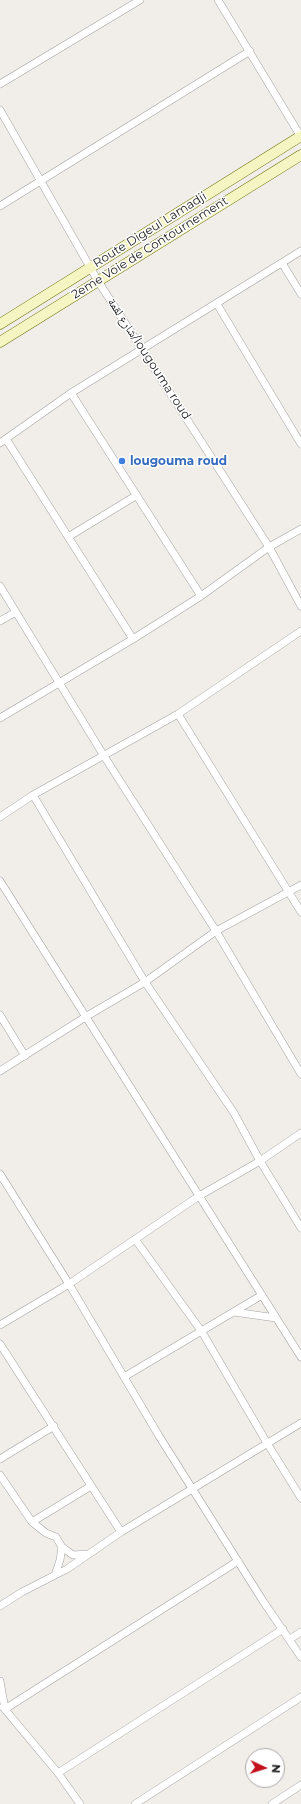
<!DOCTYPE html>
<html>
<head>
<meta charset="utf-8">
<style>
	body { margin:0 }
	#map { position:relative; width:301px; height:1804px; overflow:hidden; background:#f1eee9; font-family:Montserrat,sans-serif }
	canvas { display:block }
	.north { position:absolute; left:245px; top:1748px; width:40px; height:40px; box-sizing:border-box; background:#fff; border:1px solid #a7a7a7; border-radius:50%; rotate:94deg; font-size:11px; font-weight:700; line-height:16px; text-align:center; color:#222 }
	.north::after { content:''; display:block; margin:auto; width:14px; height:18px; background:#c2111c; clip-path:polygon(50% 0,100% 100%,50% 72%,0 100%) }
</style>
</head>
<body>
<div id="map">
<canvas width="301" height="1804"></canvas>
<div class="north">N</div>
</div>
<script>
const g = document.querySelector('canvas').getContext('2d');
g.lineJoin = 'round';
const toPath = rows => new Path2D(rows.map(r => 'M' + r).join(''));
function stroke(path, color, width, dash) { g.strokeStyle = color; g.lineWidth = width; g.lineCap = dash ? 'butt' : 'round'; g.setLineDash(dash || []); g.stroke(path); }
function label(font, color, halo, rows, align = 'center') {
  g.font = font + ' Montserrat,"Noto Naskh Arabic",sans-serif'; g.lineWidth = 3; g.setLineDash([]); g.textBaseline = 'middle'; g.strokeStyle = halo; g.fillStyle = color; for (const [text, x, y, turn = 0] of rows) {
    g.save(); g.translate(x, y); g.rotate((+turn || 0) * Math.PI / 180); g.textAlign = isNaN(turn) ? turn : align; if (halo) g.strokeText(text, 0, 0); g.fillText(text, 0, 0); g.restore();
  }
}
const street = toPath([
	[218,0,301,137],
	[0,84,140,0],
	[0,110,98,281,269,547,301,606],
	[0,206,250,51],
	[282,263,301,294],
	[217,304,301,444],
	[71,393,201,596],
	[6,439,133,639],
	[0,443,71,393,301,251],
	[68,537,137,495],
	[0,586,104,756,216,931,301,1074],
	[0,621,16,612],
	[178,714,301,912],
	[0,718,133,639,201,596,269,547,301,529],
	[33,795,145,982,234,1113,260,1161,301,1228],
	[0,817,33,795,178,714,301,631],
	[0,881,301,1357],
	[0,1015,25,1056],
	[0,1071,87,1016,145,982,216,931,301,885],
	[0,1174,69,1284,159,1436,263,1601,301,1657],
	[135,1239,202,1332,267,1443,301,1498],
	[234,1312,276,1318],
	[0,1325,69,1284,199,1196,260,1161,301,1133],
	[0,1344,121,1532],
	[124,1377,262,1295],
	[0,1459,54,1426],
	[0,1475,32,1522,46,1533,56,1537,62,1547,60,1560,55,1575],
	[32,1522,91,1486],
	[62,1547,73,1555,88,1554],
	[0,1606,22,1592,67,1569,121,1532,301,1423],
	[290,1639,301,1632],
	[0,1681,5,1709,238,1561],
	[3,1707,58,1773,80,1804],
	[58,1773,283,1629],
	[135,1804,301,1697],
	[272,1804,301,1785]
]);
const secondary = toPath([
	[0,324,301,136],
	[0,342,301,155]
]);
stroke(street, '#a3a3a3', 8);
stroke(secondary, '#6e730e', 11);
stroke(street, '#fff', 7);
stroke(secondary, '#f5f5c3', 10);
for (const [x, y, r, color] of [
	[122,461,4,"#3f7fe0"]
]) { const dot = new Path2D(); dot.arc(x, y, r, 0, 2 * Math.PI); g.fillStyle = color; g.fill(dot); stroke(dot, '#fff', 1.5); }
label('12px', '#222', '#fff', [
	["Route Digeul Lamadji",150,230,-32],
	["2eme Voie de Contournement",150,248,-32],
	["شارع لقمة/lougouma roud",149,359,57]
]);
label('bold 12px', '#366cbe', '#fff', [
	["lougouma roud",130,461]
], 'left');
</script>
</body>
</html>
